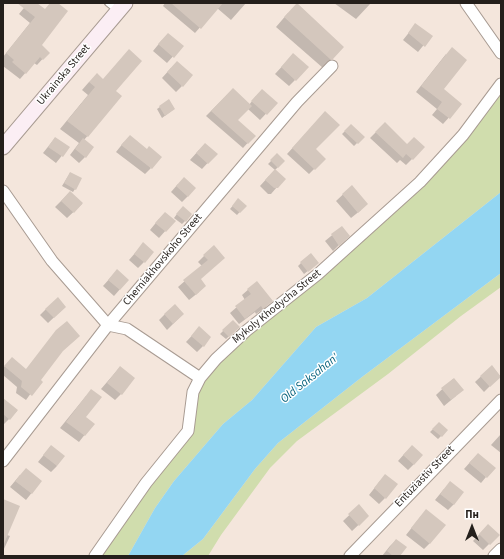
<!DOCTYPE html>
<html>
<head>
<meta charset="utf-8">
<style>
	body { margin:0 }
	#map { position:relative; width:504px; height:559px; overflow:hidden; background:#f4e6dc; font-family:"Source Sans 3",sans-serif }
	canvas { display:block }
	.frame { position:absolute; inset:0; border:4px solid #241f1b; pointer-events:none }
	.north { position:absolute; left:452px; top:507px; width:40px; height:40px; -webkit-text-stroke:3px #fff; paint-order:stroke; rotate:0deg; font-size:11px; font-weight:700; line-height:16px; text-align:center; color:#241f1b }
	.north::after { content:''; display:block; margin:auto; width:14px; height:18px; background:#241f1b; clip-path:polygon(50% 0,100% 100%,50% 72%,0 100%) }
</style>
</head>
<body>
<div id="map">
<canvas width="504" height="559"></canvas>
<div class="frame"></div>
<div class="north">Пн</div>
</div>
<script>
const g = document.querySelector('canvas').getContext('2d');
g.lineJoin = 'round';
function fill(path, color) { g.fillStyle = color; g.fill(path, 'evenodd'); }
const toPath = rows => new Path2D(rows.map(r => 'M' + r).join(''));
function stroke(path, color, width, dash) { g.strokeStyle = color; g.lineWidth = width; g.lineCap = dash ? 'butt' : 'round'; g.setLineDash(dash || []); g.stroke(path); }
function label(font, color, halo, rows, align = 'center') {
  g.font = font + ' "Source Sans 3",sans-serif'; g.lineWidth = 3; g.setLineDash([]); g.textBaseline = 'middle'; g.strokeStyle = halo; g.fillStyle = color; for (const [text, x, y, turn = 0] of rows) {
    g.save(); g.translate(x, y); g.rotate((+turn || 0) * Math.PI / 180); g.textAlign = isNaN(turn) ? turn : align; if (halo) g.strokeText(text, 0, 0); g.fillText(text, 0, 0); g.restore();
  }
}
fill(toPath([
	[501,84,501,192,367,298,316,327,252,400,223,424,174,481,155,508,128,556,95,556,188,431,200,378,420,182],
	[501,273,501,287,461,316,388,374,297,441,270,468,221,535,208,556,182,556,203,539,255,469,278,443,362,377]
]), '#d0ddad');
fill(toPath([
	[501,192,501,273,362,377,278,443,255,469,203,539,182,556,128,556,155,508,174,481,223,424,252,400,316,327,367,298]
]), '#93d6f2');
fill(toPath([
	[28,3,35,3,45,10,51,3,56,3,40,45,48,53,37,65,34,63,20,79,3,66,3,57,30,23,19,14],
	[165,3,246,3,231,20,217,8,195,33,163,6],
	[334,3,371,3,356,19],
	[288,13,332,58,323,68,276,27],
	[415,25,431,36,418,52,403,40],
	[162,40,182,46,167,63,153,51],
	[446,54,442,89,461,104,443,124,432,115,437,109,416,92],
	[287,61,295,80,289,86,275,74],
	[171,68,182,86,176,92,162,78],
	[102,80,121,96,84,140,85,157,79,163,70,155,79,143,60,129,88,95,82,90,89,82],
	[233,89,249,105,256,96,276,103,260,120,248,109,237,120,254,136,243,148,206,116],
	[169,101,174,109,162,118,157,109],
	[320,118,314,149,324,159,309,174,287,154],
	[385,123,407,145,424,147,406,165,400,160,397,163,370,138],
	[351,125,363,137,354,146,342,134],
	[55,138,68,148,56,163,43,153],
	[124,142,151,168,145,174,116,152],
	[199,150,216,154,202,169,190,160],
	[277,155,284,161,275,170,268,164],
	[70,173,75,189,73,192,62,186],
	[269,176,277,187,271,194,268,194,260,186],
	[178,184,188,196,182,202,171,192],
	[352,186,361,210,351,218,336,201],
	[70,192,82,204,67,218,55,207],
	[236,202,245,206,237,215,230,209],
	[180,210,191,215,182,224,174,218],
	[159,219,174,221,159,238,150,230],
	[342,227,342,242,333,251,325,241],
	[143,244,144,262,138,268,129,260],
	[214,246,200,280,199,292,189,300,178,287,202,266,198,262],
	[301,263,315,265,304,274,298,266],
	[111,277,128,280,114,296,103,286],
	[257,282,266,307,256,314,255,312,239,324,230,313,245,300,242,295],
	[65,307,48,323,40,315,46,309],
	[165,314,183,314,167,330,159,320],
	[233,321,239,327,226,339,220,334],
	[199,328,203,346,197,352,186,342],
	[79,336,60,353,26,400,16,393,17,387,3,375,3,368,7,364,26,370],
	[492,366,500,376,484,392,475,382],
	[120,367,121,394,115,400,101,389],
	[453,379,456,396,444,406,436,395],
	[86,396,85,417,93,424,79,442,60,428],
	[3,406,17,411,3,425],
	[439,423,447,430,438,439,430,432],
	[501,434,501,453,491,445],
	[51,446,57,466,51,472,38,462],
	[406,452,414,464,408,470,398,461],
	[472,460,486,477,481,483,464,469],
	[20,475,41,481,26,500,10,487],
	[380,481,385,498,379,504,369,495],
	[444,489,454,504,448,510,435,500],
	[3,501,7,535,10,536,3,551],
	[359,506,368,516,352,531,343,521],
	[421,516,430,543,424,549,406,535],
	[488,525,498,535,483,550,473,541],
	[396,540,398,556,382,556,390,546]
]), '#0003');
fill(toPath([
	[17,3,37,3,45,9,50,3,58,3,68,11,42,45,50,53,43,60,40,57,26,74,12,62,14,60,6,53,35,17],
	[171,3,223,3,201,29],
	[297,3,344,47,333,59,330,59,284,17],
	[415,23,433,36,425,47,408,33],
	[168,33,184,46,174,58,158,44],
	[452,47,467,60,444,89,462,104,450,119,437,109,442,102,421,86],
	[129,49,142,61,116,91,122,96,88,137,67,121,95,87,89,82,97,73,103,79],
	[293,53,309,67,296,81,281,67],
	[177,61,193,75,183,87,167,72],
	[233,88,252,106,238,120,256,136,248,144,211,111],
	[262,89,278,103,267,115,251,101],
	[169,99,175,109,165,116,159,106],
	[325,111,340,125,316,149,326,159,315,170,292,148],
	[385,122,407,144,414,137,425,147,413,160,406,154,403,158,375,132],
	[351,124,365,137,358,144,344,131],
	[130,135,147,149,149,146,162,157,152,169,121,145],
	[55,137,70,147,63,157,48,147],
	[83,138,94,147,86,158,75,149],
	[205,143,218,154,208,164,196,153],
	[277,153,285,161,278,168,270,160],
	[275,169,286,179,278,188,274,188,265,180],
	[70,172,82,178,76,190,64,183],
	[184,177,196,188,188,197,176,186],
	[352,185,368,204,358,213,342,194],
	[70,191,83,203,74,213,61,201],
	[238,198,247,206,240,213,232,206],
	[183,206,192,214,186,222,176,214],
	[165,212,176,221,166,232,155,223],
	[342,226,350,236,339,246,331,234],
	[143,242,154,252,145,263,134,254],
	[214,245,225,258,201,279,206,286,196,295,183,280,208,260,203,255],
	[311,253,319,263,308,272,300,262],
	[117,269,129,280,120,290,108,280],
	[257,281,273,301,263,309,261,306,245,319,235,306,251,294,247,289],
	[58,297,66,307,54,318,45,309],
	[175,304,184,314,173,324,164,314],
	[233,320,240,327,229,337,222,330],
	[67,321,80,336,63,351,41,380,43,382,32,396,21,387,22,381,4,366,12,357,26,369,56,330],
	[199,326,211,337,204,347,191,336],
	[492,365,501,377,490,387,480,376],
	[120,366,135,378,122,395,107,383],
	[454,378,464,390,451,400,441,388],
	[91,389,102,397,86,417,95,424,85,436,66,422],
	[3,398,18,410,10,420,3,414],
	[439,422,448,430,442,437,432,429],
	[51,445,65,456,57,466,43,455],
	[412,445,423,455,414,465,403,455],
	[478,453,496,468,487,478,469,463],
	[26,468,42,481,32,494,15,481],
	[385,474,398,484,386,499,374,488],
	[450,481,464,492,454,505,440,494],
	[3,499,20,506,3,546],
	[359,504,369,516,359,526,348,514],
	[426,509,446,525,430,544,411,528],
	[488,524,500,535,490,545,479,534],
	[396,539,407,547,400,556,393,556,387,551]
]), '#d4c7bd');
const lane = toPath([
	[108,3,118,11]
]);
const street = toPath([
	[466,3,501,53],
	[3,191,52,261,108,325,127,329,200,378],
	[3,461,108,325,297,102,332,66],
	[95,556,146,483,188,431,193,392,200,378,216,359,246,331,318,274,420,182,463,135,501,84],
	[350,556,501,400],
	[494,556,501,549]
]);
const secondary = toPath([
	[3,147,125,3]
]);
stroke(lane, '#a89b92', 8);
stroke(street, '#a89b92', 13);
stroke(secondary, '#a89b92', 17);
stroke(lane, '#fff', 5.5);
stroke(street, '#fff', 11);
stroke(secondary, '#fbeef4', 15);
label('11px', '#241f1b', '#fff', [
	["Ukrainska Street",64,75,-50],
	["Cherniakhovskoho Street",163,260,-50],
	["Mykoly Khodycha Street",277,307,-39],
	["Entuziastiv Street",425,477,-46]
]);
label('italic 12px', '#005e79', '#fff', [
	["Old Saksahan'",310,379,-39]
]);
</script>
</body>
</html>
